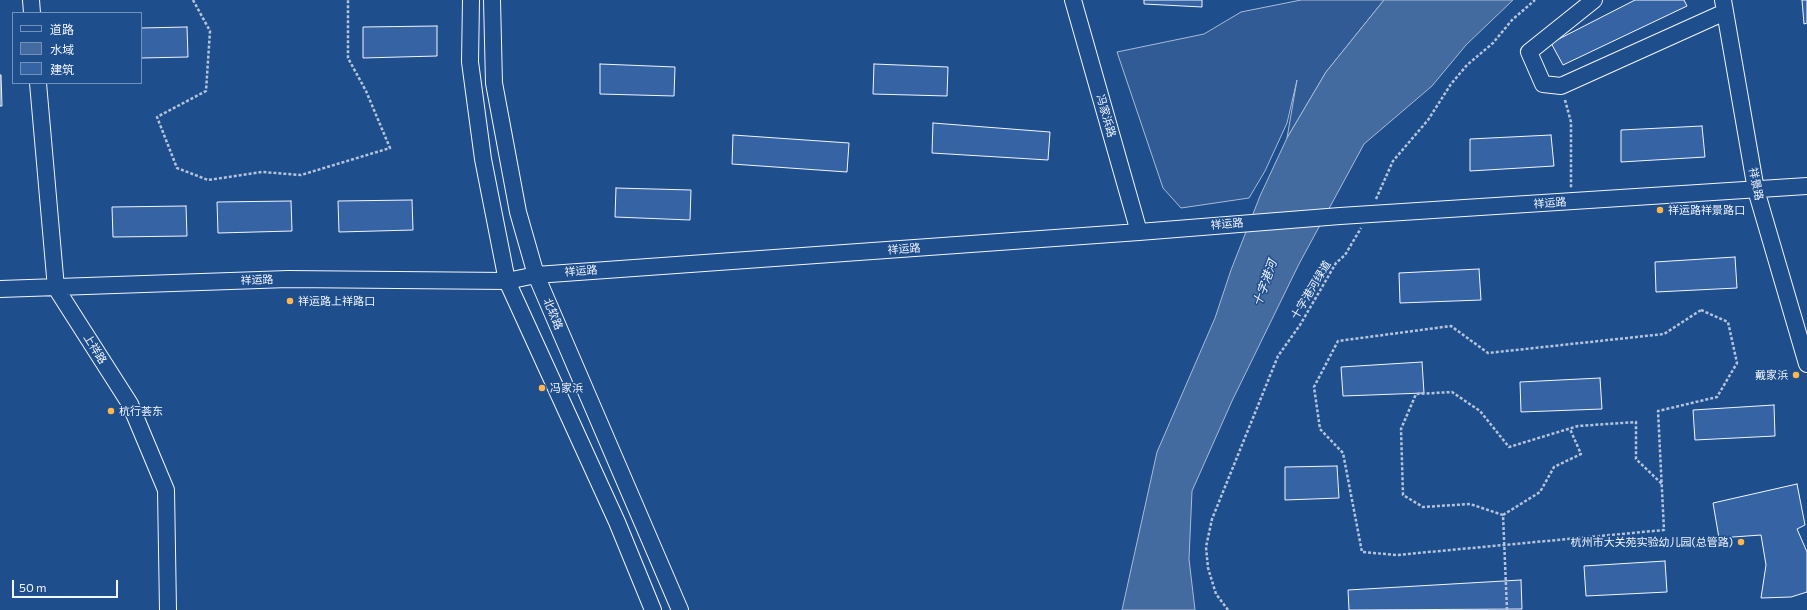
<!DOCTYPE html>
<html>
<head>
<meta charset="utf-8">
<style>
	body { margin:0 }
	#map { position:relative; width:1807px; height:610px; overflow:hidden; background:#1f4e8c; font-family:Commissioner,"Noto Sans SC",sans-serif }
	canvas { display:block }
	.legend { position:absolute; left:12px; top:12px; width:130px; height:72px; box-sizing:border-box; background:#1f4e8c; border:1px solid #7391ba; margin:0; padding:5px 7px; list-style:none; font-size:12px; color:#f2f6ff }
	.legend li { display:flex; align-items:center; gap:8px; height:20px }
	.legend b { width:20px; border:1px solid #7391ba }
	.scale { position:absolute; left:12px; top:580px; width:106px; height:18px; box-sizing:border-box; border:2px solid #f2f6ff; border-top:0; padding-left:5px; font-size:12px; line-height:14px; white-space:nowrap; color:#f2f6ff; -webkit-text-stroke:3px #1f4e8c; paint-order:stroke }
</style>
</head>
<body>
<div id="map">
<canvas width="1807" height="610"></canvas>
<ul class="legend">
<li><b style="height:5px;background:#1f4e8c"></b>道路</li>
<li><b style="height:11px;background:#446ba0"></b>水域</li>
<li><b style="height:11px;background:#3563a3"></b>建筑</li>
</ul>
<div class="scale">50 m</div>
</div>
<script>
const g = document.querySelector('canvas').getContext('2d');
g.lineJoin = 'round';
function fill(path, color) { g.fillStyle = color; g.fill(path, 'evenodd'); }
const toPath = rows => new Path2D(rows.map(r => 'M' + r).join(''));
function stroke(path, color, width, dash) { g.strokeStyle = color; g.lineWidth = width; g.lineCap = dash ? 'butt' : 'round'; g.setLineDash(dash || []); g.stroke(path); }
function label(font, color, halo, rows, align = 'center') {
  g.font = font + ' Commissioner,"Noto Sans SC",sans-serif'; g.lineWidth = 3; g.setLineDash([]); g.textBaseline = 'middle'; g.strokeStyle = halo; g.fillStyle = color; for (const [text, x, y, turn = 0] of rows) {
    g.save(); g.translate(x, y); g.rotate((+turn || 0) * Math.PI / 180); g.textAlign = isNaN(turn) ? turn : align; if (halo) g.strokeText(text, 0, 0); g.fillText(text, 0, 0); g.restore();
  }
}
const built = toPath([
	[1301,0,1384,0,1326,72,1287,138,1297,80,1287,123,1265,171,1249,198,1181,208,1163,188,1117,52,1204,34,1241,12,1301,0]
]);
fill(built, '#305b95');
stroke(built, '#a8bbd7', 1);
const water = toPath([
	[1384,0,1513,0,1466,45,1432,86,1364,144,1299,264,1232,401,1192,491,1189,559,1195,610,1122,610,1157,452,1215,318,1231,270,1260,196,1287,138,1326,72,1384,0]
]);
fill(water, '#446ba0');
stroke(water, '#a8bbd7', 1);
const building = toPath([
	[1144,0,1202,0,1202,7,1144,4,1144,0],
	[1635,0,1684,0,1687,6,1563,65,1551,43,1635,0],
	[1802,0,1807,0,1807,23,1804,24,1802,0],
	[437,26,437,56,363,58,363,27,437,26],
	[187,27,188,57,141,58,141,28,187,27],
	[600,64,675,67,674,96,600,94,600,64],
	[874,64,948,67,947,96,873,94,874,64],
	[0,75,1,75,2,106,0,106,0,75],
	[933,123,1050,132,1048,160,932,153,933,123],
	[1702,126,1705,157,1621,162,1621,130,1702,126],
	[733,135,849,143,847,172,732,164,733,135],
	[1551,135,1554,166,1470,171,1470,139,1551,135],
	[616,188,691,190,690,220,615,217,616,188],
	[412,200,413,230,339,232,338,201,412,200],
	[291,201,292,231,218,233,217,202,291,201],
	[186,206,187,236,113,237,112,207,186,206],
	[1735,257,1737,288,1656,292,1655,262,1735,257],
	[1479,269,1481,300,1400,303,1399,273,1479,269],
	[1422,362,1424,393,1343,396,1341,367,1422,362],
	[1600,378,1602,409,1521,412,1520,382,1600,378],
	[1774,405,1775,436,1695,440,1693,410,1774,405],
	[1337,466,1339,498,1285,500,1285,467,1337,466],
	[1797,484,1805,525,1797,529,1807,552,1807,592,1791,597,1761,598,1766,565,1761,535,1719,538,1713,503,1797,484],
	[1665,561,1667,592,1586,596,1584,566,1665,561],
	[1521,580,1522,609,1349,610,1348,590,1521,580]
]);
fill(building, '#3563a3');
stroke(building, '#f2f6ff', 1);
const minor = toPath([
	[31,0,32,13],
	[471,0,470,62,483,159,507,281,617,522,653,610],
	[492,0,494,83,518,212,536,275,680,610],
	[1073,0,1139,232],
	[1594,0,1529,52,1543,84,1561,86,1725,12],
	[1723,0,1756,190,1807,364],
	[38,83,56,288,130,404,166,490,168,610],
	[0,289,288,279,507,281,536,275,1139,232,1340,216,1807,186]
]);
stroke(minor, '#f2f6ff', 18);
stroke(toPath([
	[193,0,210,31,206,91,157,117,177,168,208,180,262,172,301,175,390,148,366,91,348,58,348,0],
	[1565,100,1571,122,1571,188],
	[1376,199,1393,161,1428,120,1451,84,1467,65,1493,43,1512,20,1535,0],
	[1701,310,1728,322,1737,363,1717,397,1658,411,1664,530,1397,555,1362,552,1343,453,1320,429,1314,387,1338,341,1451,326,1488,353,1664,334,1701,310],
	[1503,515,1540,492,1554,467,1581,454,1570,429],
	[1228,610,1216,594,1208,568,1206,547,1212,519,1278,356,1300,325,1336,263,1345,255,1361,228],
	[1507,610,1503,515,1470,504,1423,507,1403,495,1401,429,1416,394,1452,392,1480,411,1509,447,1578,426,1636,422,1636,459,1662,484]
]), '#b3c4dc', 2.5, [3, 2]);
stroke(minor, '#1f4e8c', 16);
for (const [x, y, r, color] of [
	[1660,210,4,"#ffb74d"],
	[290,301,4,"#ffb74d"],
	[1796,375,4,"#ffb74d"],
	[542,388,4,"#ffb74d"],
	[111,411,4,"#ffb74d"],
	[1741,542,4,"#ffb74d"]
]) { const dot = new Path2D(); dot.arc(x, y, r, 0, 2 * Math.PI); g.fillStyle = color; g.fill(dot); stroke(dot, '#1f4e8c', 1.5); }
label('11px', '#f2f6ff', '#1f4e8c', [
	["冯家浜路",1106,116,74],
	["祥景路",1756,184,78],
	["祥运路",1550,203,-4],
	["祥运路",1227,224,-5],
	["祥运路",904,249,-4],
	["祥运路",581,271,-4],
	["祥运路",257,280,-2],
	["十字港河绿道",1311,290,-59],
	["北软路",553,314,67],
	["上祥路",95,349,58]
]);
label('11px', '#f2f6ff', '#1f4e8c', [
	["祥运路祥景路口",1668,210],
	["祥运路上祥路口",298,301],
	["戴家浜",1788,375,"right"],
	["冯家浜",550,388],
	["杭行荟东",119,411],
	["杭州市大关苑实验幼儿园(总管路)",1733,542,"right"]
], 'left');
label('italic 12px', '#f2f6ff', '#1f4e8c', [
	["十字港河",1265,283,-70]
]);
</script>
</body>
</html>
